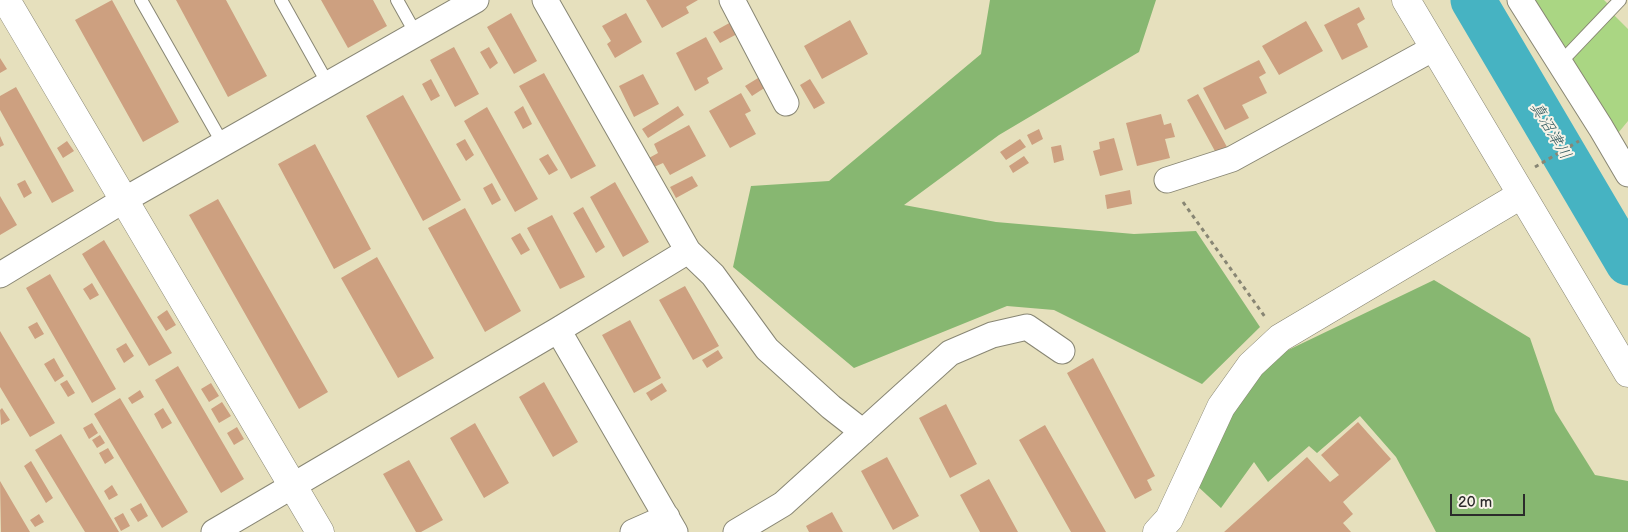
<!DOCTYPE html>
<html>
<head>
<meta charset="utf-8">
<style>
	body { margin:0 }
	#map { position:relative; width:1628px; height:532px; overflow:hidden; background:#e6e0bd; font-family:"Balsamiq Sans",sans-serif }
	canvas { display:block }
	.scale { position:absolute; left:1450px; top:494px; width:75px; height:22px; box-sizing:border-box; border:2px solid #2b2b2b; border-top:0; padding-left:6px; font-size:15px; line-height:18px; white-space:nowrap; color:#2b2b2b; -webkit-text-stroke:4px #f7f3e8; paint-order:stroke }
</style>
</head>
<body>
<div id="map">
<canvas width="1628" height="532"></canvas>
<div class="scale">20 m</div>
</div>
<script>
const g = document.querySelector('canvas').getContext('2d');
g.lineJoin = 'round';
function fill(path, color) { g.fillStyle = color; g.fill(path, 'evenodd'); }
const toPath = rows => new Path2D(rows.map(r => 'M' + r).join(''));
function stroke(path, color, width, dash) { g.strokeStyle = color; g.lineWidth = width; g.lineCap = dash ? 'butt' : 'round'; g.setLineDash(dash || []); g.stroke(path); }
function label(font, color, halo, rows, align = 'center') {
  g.font = font + ' "Balsamiq Sans","Klee One",sans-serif'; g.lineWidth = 4; g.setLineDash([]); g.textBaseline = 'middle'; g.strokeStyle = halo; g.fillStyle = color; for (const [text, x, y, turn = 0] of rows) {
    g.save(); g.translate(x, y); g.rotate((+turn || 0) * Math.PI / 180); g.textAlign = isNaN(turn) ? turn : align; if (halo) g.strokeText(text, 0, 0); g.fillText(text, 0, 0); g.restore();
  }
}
fill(toPath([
	[1529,0,1604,0,1608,4,1562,52],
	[1613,14,1628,29,1628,121,1614,138,1567,63]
]), '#aad683');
fill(toPath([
	[990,0,1156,0,1139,52,999,135,904,205,996,222,1134,234,1196,231,1260,327,1202,384,1054,310,1007,306,854,368,733,267,751,186,829,181,981,54],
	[1434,280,1530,338,1555,411,1595,475,1628,481,1628,532,1436,532,1396,457,1360,416,1317,453,1309,446,1268,482,1254,462,1221,508,1193,482,1227,409,1282,353]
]), '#87b771');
stroke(toPath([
	[1473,0,1628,263]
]), '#46b3c2', 45);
fill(toPath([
	[112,0,179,122,143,142,75,20],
	[176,0,226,0,267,76,228,97],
	[321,0,373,0,387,26,348,48],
	[646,0,698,0,686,7,689,13,662,28],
	[1359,7,1365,19,1357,24,1368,47,1342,60,1324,25],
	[511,13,537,61,514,74,487,27],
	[626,13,642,42,615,58,607,44,611,41,602,26],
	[850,20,868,54,822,79,804,46],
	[733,21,739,33,720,43,713,32],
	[1306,21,1323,51,1279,75,1262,46],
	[706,37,723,69,707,78,709,83,695,91,676,53],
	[454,47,479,94,455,107,430,60],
	[489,47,498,63,490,69,480,52],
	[0,58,7,69,0,73],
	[1259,60,1266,73,1259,77,1267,93,1242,105,1249,118,1225,130,1203,88],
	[544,73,596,166,571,179,519,86],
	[643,74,659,104,634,117,619,86],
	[763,75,769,85,752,96,745,86],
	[431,79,440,96,431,101,422,84],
	[810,79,825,103,814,109,800,85],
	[16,87,74,191,52,203,0,110,0,96],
	[741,93,751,111,745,114,756,134,730,148,709,111],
	[1198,94,1227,147,1216,153,1187,100],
	[403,95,461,200,423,221,366,116],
	[523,106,532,124,523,129,514,112],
	[678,106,684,115,648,138,642,129],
	[487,107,538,199,515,212,464,121],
	[1161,114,1164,125,1171,123,1175,137,1165,139,1170,158,1137,166,1126,123],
	[689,125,706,156,670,175,663,163,654,167,649,158,658,153,654,144],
	[1039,129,1043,139,1032,145,1027,135],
	[0,136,4,145,0,147],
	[1114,138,1123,170,1100,176,1093,151,1100,149,1099,142],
	[465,139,474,155,466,161,456,144],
	[1020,139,1026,147,1006,160,1000,152],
	[67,141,74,151,63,158,57,148],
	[315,144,371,249,334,269,278,164],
	[1061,145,1064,160,1054,163,1051,147],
	[548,154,558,170,549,175,539,159],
	[1024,156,1029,163,1013,173,1009,166],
	[692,176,698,186,676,198,670,187],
	[25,180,32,193,24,198,17,184],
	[615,182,649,242,623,257,590,197],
	[492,183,501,200,492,205,483,188],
	[1130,190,1132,204,1107,209,1105,195],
	[0,196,17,225,0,235],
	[218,199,328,392,299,409,189,215],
	[583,207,605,247,596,253,573,213],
	[465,208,521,311,485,332,428,228],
	[552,215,585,277,560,289,527,228],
	[520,233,530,250,521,255,511,238],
	[104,240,172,353,149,366,82,254],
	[377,257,434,358,398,378,341,278],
	[50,274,116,389,92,403,26,288],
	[92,283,99,295,90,300,83,289],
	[685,286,719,346,693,360,659,300],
	[167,310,176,325,166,331,157,317],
	[630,320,661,378,634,393,602,335],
	[37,322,44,334,35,339,28,327],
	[0,331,55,423,30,437,0,387],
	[126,343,134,356,124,363,116,349],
	[718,350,723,358,707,368,702,360],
	[54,358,64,376,55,382,44,364],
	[1093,358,1155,476,1147,480,1152,490,1135,499,1067,373],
	[178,366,244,479,221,493,155,380],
	[67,380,75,393,68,397,60,384],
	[544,382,578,442,553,457,519,397],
	[211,383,219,396,209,402,201,389],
	[662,383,667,391,651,401,646,393],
	[140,390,144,397,132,404,128,398],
	[120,398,188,512,162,528,94,414],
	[222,402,231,416,219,423,211,409],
	[946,404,977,464,950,478,919,418],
	[2,408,10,420,1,425,0,410],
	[163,408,172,423,162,429,154,414],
	[1358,422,1391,459,1343,502,1353,514,1343,523,1351,532,1224,532,1307,457,1330,482,1339,475,1321,455],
	[92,423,98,433,89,439,83,428],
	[475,423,509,483,484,498,450,438],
	[1045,425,1106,532,1071,532,1019,440],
	[237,427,244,439,234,445,227,433],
	[61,434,119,532,85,532,35,450],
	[100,435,105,443,97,448,92,440],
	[108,448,114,458,105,464,99,453],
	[887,457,919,516,893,530,861,471],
	[409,460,443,520,421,532,416,532,383,474],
	[31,461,53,498,46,503,24,466],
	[989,479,1018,532,980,532,960,495],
	[0,481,30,532,1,532],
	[112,485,118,495,109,500,104,491],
	[141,503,148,516,138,522,130,509],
	[832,512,843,532,809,532,806,526],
	[123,513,130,526,121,531,114,518],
	[39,514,44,522,35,527,30,520]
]), '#cda080');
const service = toPath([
	[141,0,223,144],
	[281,0,328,84],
	[397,0,416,34],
	[1560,63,1620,0]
]);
const minor = toPath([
	[545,0,688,251,713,275,767,349,831,407,863,432],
	[732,0,786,103],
	[1520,0,1601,128,1628,174],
	[1167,180,1232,159,1434,48],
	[0,275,124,200,476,0],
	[558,330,675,532],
	[214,532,558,330,688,251],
	[633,532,667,517],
	[736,532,783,504,950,353,992,335,1027,327,1062,351]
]);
const tertiary = toPath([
	[6,0,320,532],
	[1406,0,1628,373],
	[1157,532,1169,519,1221,407,1251,365,1280,338,1521,195]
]);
stroke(service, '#888674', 14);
stroke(minor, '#888674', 27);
stroke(tertiary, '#888674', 29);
stroke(toPath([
	[1535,167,1579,141],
	[1183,202,1265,317]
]), '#888674', 3, [4, 4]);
stroke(service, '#fff', 12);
stroke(minor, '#fff', 25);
stroke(tertiary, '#fff', 28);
label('italic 16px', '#345b60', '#f7f3e8', [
	["真沼津川",1550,131,59]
]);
</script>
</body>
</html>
